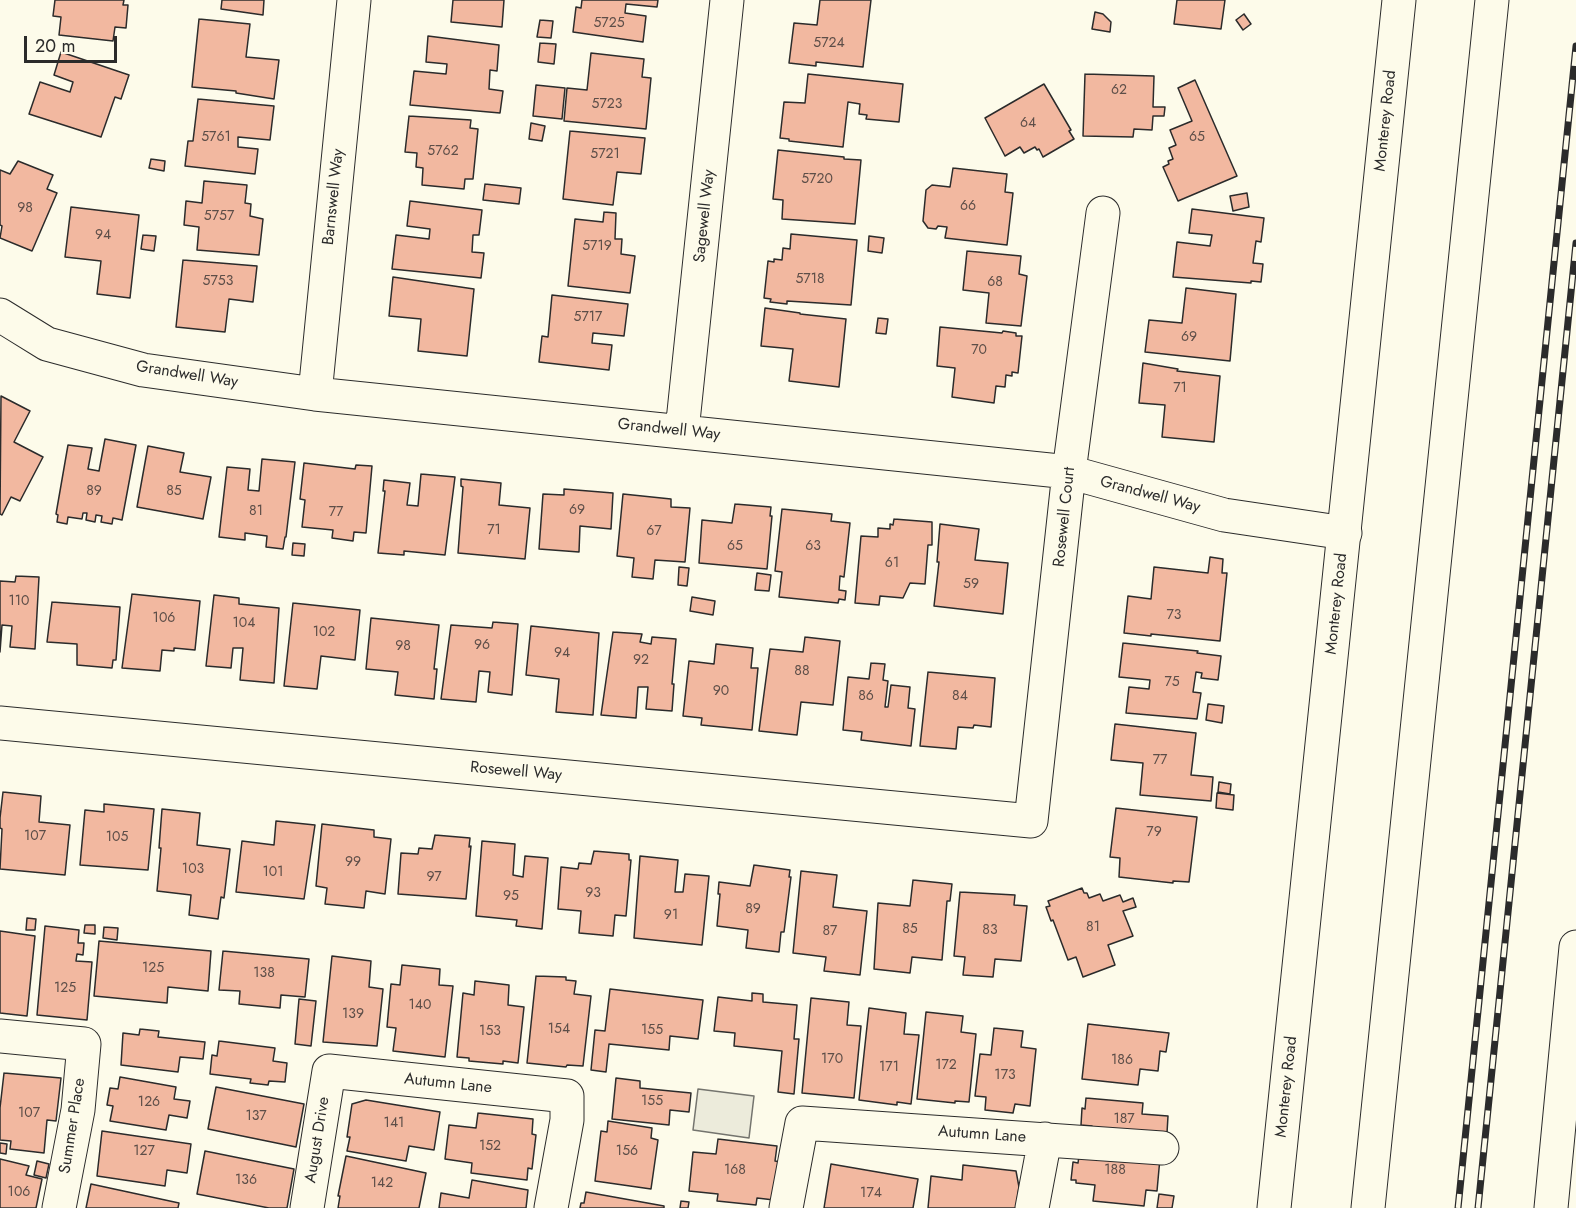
<!DOCTYPE html>
<html>
<head>
<meta charset="utf-8">
<style>
	body { margin:0 }
	#map { position:relative; width:1576px; height:1208px; overflow:hidden; background:#fdfbea; font-family:Jost,sans-serif }
	canvas { display:block }
	.scale { position:absolute; left:24px; top:36px; width:93px; height:27px; box-sizing:border-box; border:3px solid #2b2b2b; border-top:0; padding-left:8px; font-size:18px; line-height:21px; white-space:nowrap; color:#2b2b2b; -webkit-text-stroke:4px #fdfbea; paint-order:stroke }
</style>
</head>
<body>
<div id="map">
<canvas width="1576" height="1208"></canvas>
<div class="scale">20 m</div>
</div>
<script>
const g = document.querySelector('canvas').getContext('2d');
g.lineJoin = 'round';
function fill(path, color) { g.fillStyle = color; g.fill(path, 'evenodd'); }
const toPath = rows => new Path2D(rows.map(r => 'M' + r).join(''));
function stroke(path, color, width, dash) { g.strokeStyle = color; g.lineWidth = width; g.lineCap = dash ? 'butt' : 'round'; g.setLineDash(dash || []); g.stroke(path); }
function label(font, color, halo, rows, align = 'center') {
  g.font = font + ' Jost,sans-serif'; g.lineWidth = 4.5; g.setLineDash([]); g.textBaseline = 'middle'; g.strokeStyle = halo; g.fillStyle = color; for (const [text, x, y, turn = 0] of rows) {
    g.save(); g.translate(x, y); g.rotate((+turn || 0) * Math.PI / 180); g.textAlign = isNaN(turn) ? turn : align; if (halo) g.strokeText(text, 0, 0); g.fillText(text, 0, 0); g.restore();
  }
}
const green = toPath([
	[698,1089,754,1096,749,1138,693,1130,698,1089]
]);
fill(green, '#ecebdb');
stroke(green, '#74746e', 1.5);
const building = toPath([
	[55,0,124,0,123,5,128,5,126,28,115,27,113,41,59,35,61,17,53,16,55,0],
	[222,0,264,0,263,15,221,9,222,0],
	[453,0,504,0,502,27,451,22,453,0],
	[582,0,658,0,657,7,626,4,625,13,646,16,643,42,573,32,576,7,581,8,582,0],
	[820,0,871,0,863,67,816,62,816,66,789,63,794,23,817,25,820,0],
	[1177,0,1225,0,1221,29,1174,24,1177,0],
	[1095,12,1103,14,1111,22,1110,32,1092,29,1095,12],
	[1244,14,1251,24,1243,30,1236,20,1244,14],
	[199,19,250,24,246,57,279,60,274,99,236,93,236,91,192,87,199,19],
	[540,20,553,21,551,38,537,37,540,20],
	[428,36,499,45,497,71,490,70,489,89,503,91,500,113,410,105,414,71,446,74,447,64,426,62,428,36],
	[540,43,556,44,554,64,538,62,540,43],
	[61,52,129,75,121,99,115,97,101,137,29,114,40,82,70,92,73,82,54,75,61,52],
	[591,53,644,59,642,77,651,78,646,129,564,121,567,88,587,90,591,53],
	[808,74,903,84,899,122,866,119,867,115,859,114,860,104,848,102,843,147,789,141,789,139,780,138,784,102,805,103,808,74],
	[1085,74,1154,76,1153,107,1165,107,1164,116,1153,116,1152,130,1134,129,1133,137,1083,136,1085,74],
	[1195,80,1237,176,1178,201,1163,167,1169,164,1168,161,1173,159,1169,148,1176,145,1170,130,1192,121,1178,88,1195,80],
	[1044,84,1071,130,1069,131,1074,139,1043,157,1039,149,1037,150,1035,147,1024,153,1020,147,1005,156,985,118,1044,84],
	[536,85,565,88,562,119,533,116,536,85],
	[198,99,274,106,270,140,238,137,238,147,258,149,255,174,185,166,188,141,193,141,198,99],
	[409,116,471,120,470,128,478,129,473,179,465,179,464,189,422,185,423,168,416,167,417,153,405,152,409,116],
	[531,123,545,126,542,141,529,139,531,123],
	[570,131,645,138,641,174,617,172,613,205,563,199,570,131],
	[778,150,844,157,844,159,861,160,855,224,782,219,783,200,773,199,778,150],
	[151,159,165,161,164,171,149,168,151,159],
	[18,161,53,175,47,189,57,193,32,251,0,238,2,226,0,225,0,170,10,174,18,161],
	[953,168,1007,174,1005,192,1013,193,1007,245,945,238,947,227,938,226,936,229,928,228,923,221,926,190,932,185,950,187,953,168],
	[204,181,247,185,245,203,251,204,250,216,263,219,259,255,197,250,199,227,184,225,186,201,202,203,204,181],
	[485,184,521,188,519,204,483,200,485,184],
	[1247,193,1249,207,1233,211,1230,196,1247,193],
	[410,201,482,210,479,235,473,235,472,252,484,253,481,278,392,269,396,235,429,239,430,229,407,226,410,201],
	[71,207,139,215,130,298,97,294,101,261,65,257,71,207],
	[1192,209,1264,218,1261,242,1256,241,1253,263,1263,264,1261,282,1251,281,1251,283,1173,277,1177,242,1210,246,1212,235,1189,233,1192,209],
	[604,212,616,213,615,239,622,239,621,254,635,256,630,293,568,286,575,219,603,222,604,212],
	[791,234,857,240,851,305,787,301,787,304,770,302,771,299,764,298,768,261,774,262,774,259,782,260,783,248,790,249,791,234],
	[143,235,156,236,154,251,141,249,143,235],
	[869,236,884,238,882,253,868,251,869,236],
	[967,251,1021,256,1019,274,1027,276,1021,326,986,323,989,293,963,290,967,251],
	[183,260,257,266,253,302,229,299,225,332,176,327,183,260],
	[393,277,474,289,467,356,418,351,421,319,389,316,393,277],
	[1186,288,1236,294,1230,361,1145,352,1149,320,1182,323,1186,288],
	[552,295,628,304,624,336,593,333,592,343,612,345,609,370,539,362,542,336,548,337,552,295],
	[765,308,800,313,800,314,846,319,839,387,789,381,793,349,761,346,765,308],
	[878,318,888,319,886,334,876,333,878,318],
	[940,327,1002,333,1003,331,1016,333,1016,336,1022,336,1018,373,1012,372,1012,376,1006,375,1005,387,996,386,994,403,952,397,955,368,937,366,940,327],
	[1143,363,1178,369,1177,371,1220,376,1214,442,1162,437,1165,405,1139,403,1143,363],
	[1,396,30,411,14,442,43,457,20,501,11,497,2,515,0,514,1,396],
	[105,439,136,445,122,520,113,518,112,524,101,522,102,516,96,515,95,522,86,520,87,513,83,513,82,519,68,517,67,524,57,522,58,515,56,514,68,445,92,448,88,469,99,471,105,439],
	[148,446,184,453,180,472,211,477,203,519,137,507,148,446],
	[262,459,295,462,286,537,285,537,283,549,266,547,267,536,245,533,245,540,219,537,227,467,250,469,248,490,259,491,262,459],
	[304,463,355,469,356,465,372,466,366,533,354,532,353,541,332,538,333,530,302,527,305,500,300,499,304,463],
	[421,474,455,477,445,555,404,551,404,555,378,553,385,491,383,491,384,480,410,483,407,505,418,506,421,474],
	[461,479,501,483,499,505,530,508,525,559,458,553,463,487,461,486,461,479],
	[564,489,613,493,611,529,580,526,579,552,539,549,543,494,564,495,564,489],
	[623,494,671,499,671,507,690,508,685,562,655,560,653,579,632,577,634,558,617,556,623,494],
	[735,504,771,507,770,516,772,516,767,569,699,563,702,520,732,523,735,504],
	[782,509,832,514,831,521,850,523,844,577,840,576,839,590,846,591,845,600,839,599,838,603,779,597,782,572,775,571,782,509],
	[894,519,932,522,932,545,928,545,925,584,910,583,903,598,880,596,879,605,855,603,861,536,878,537,878,528,890,529,890,524,893,525,894,519],
	[940,524,979,529,975,560,1008,563,1003,614,934,606,939,562,937,562,940,524],
	[293,543,305,544,304,556,292,555,293,543],
	[1210,557,1223,559,1222,573,1227,573,1220,641,1151,634,1151,636,1124,633,1128,596,1151,599,1154,567,1208,573,1210,557],
	[679,567,689,568,687,586,678,585,679,567],
	[757,573,771,575,769,591,755,590,757,573],
	[16,576,39,577,35,649,10,647,12,626,2,625,0,652,0,581,15,582,16,576],
	[132,594,200,601,195,650,174,648,174,651,162,650,160,671,122,668,132,594],
	[214,595,239,598,239,604,279,608,274,683,240,680,243,648,233,648,231,668,206,666,214,595],
	[692,597,715,601,713,615,690,611,692,597],
	[52,602,120,607,116,660,113,660,112,668,77,665,77,644,47,642,52,602],
	[293,603,360,610,355,660,321,656,317,689,284,686,293,603],
	[371,618,439,625,434,669,437,669,434,699,395,695,398,672,366,669,371,618],
	[493,622,518,624,512,695,488,692,490,672,479,671,476,702,441,699,451,625,492,628,493,622],
	[531,626,599,633,593,715,556,712,559,679,526,675,531,626],
	[613,632,642,634,640,642,651,644,652,637,676,639,672,684,674,684,672,711,646,709,648,687,638,687,636,718,601,715,613,632],
	[805,637,840,641,833,705,801,702,797,735,759,731,770,649,803,652,805,637],
	[1123,643,1198,651,1197,653,1221,656,1218,680,1201,678,1202,673,1196,672,1193,692,1201,693,1197,719,1126,713,1129,687,1149,689,1150,680,1119,677,1123,643],
	[716,644,753,648,751,668,758,668,752,730,701,725,702,718,683,716,689,661,714,664,716,644],
	[871,663,885,664,883,680,888,681,885,707,888,707,891,685,910,687,908,708,915,709,911,746,861,740,862,732,843,730,848,677,869,679,871,663],
	[928,672,995,678,991,727,974,725,973,728,958,727,956,749,920,746,928,672],
	[1208,704,1224,706,1222,723,1206,720,1208,704],
	[1115,724,1196,733,1191,775,1213,777,1211,801,1140,795,1143,763,1111,760,1115,724],
	[1219,782,1231,784,1230,794,1218,792,1219,782],
	[3,792,41,796,39,822,70,825,65,875,0,869,2,829,0,828,0,818,3,792],
	[1217,793,1234,795,1233,810,1216,808,1217,793],
	[104,804,154,809,148,870,80,865,85,810,104,812,104,804],
	[1116,808,1197,817,1189,882,1173,881,1173,883,1119,877,1120,858,1110,857,1116,808],
	[162,809,200,813,197,845,230,849,224,898,221,897,218,919,189,915,191,895,157,891,161,848,159,848,162,809],
	[276,821,315,825,304,899,236,892,242,841,274,845,276,821],
	[322,824,374,830,374,837,391,839,385,894,366,891,364,908,325,904,327,888,316,886,322,824],
	[435,835,470,838,469,847,471,846,466,899,398,894,401,853,418,854,419,848,432,849,435,835],
	[482,841,515,844,513,875,523,877,525,856,548,858,542,929,516,926,517,920,476,916,482,841],
	[594,851,629,854,629,860,631,860,626,916,615,915,613,936,579,933,581,911,558,909,561,867,578,869,579,863,591,864,594,851],
	[640,856,678,860,675,892,683,892,685,874,709,876,702,945,634,938,640,856],
	[754,865,790,870,789,877,791,877,784,932,781,932,779,952,746,948,748,930,717,926,720,894,718,894,719,882,750,886,754,865],
	[801,871,837,875,833,907,867,911,860,975,824,971,826,957,793,953,801,871],
	[913,880,952,884,950,901,947,901,942,960,912,957,910,973,874,969,878,903,910,906,913,880],
	[1082,888,1084,893,1087,893,1089,898,1100,894,1103,901,1120,895,1123,902,1133,898,1136,907,1123,911,1133,936,1108,945,1115,965,1083,977,1076,957,1068,960,1053,920,1051,921,1046,907,1050,906,1048,901,1082,888],
	[960,892,1015,895,1014,905,1027,906,1021,961,995,959,993,977,963,975,965,957,954,956,960,892],
	[27,918,36,919,35,930,26,930,27,918],
	[85,925,95,925,95,934,84,933,85,925],
	[45,926,79,930,78,943,84,943,83,955,77,954,76,961,92,962,87,1020,37,1015,45,926],
	[104,927,118,928,117,940,103,938,104,927],
	[0,931,35,936,27,1016,0,1013,0,931],
	[99,941,211,951,208,991,168,987,167,1003,94,996,99,941],
	[223,951,309,959,305,997,281,995,280,1008,239,1004,240,991,219,990,223,951],
	[332,956,371,961,369,987,383,989,377,1046,323,1042,332,956],
	[402,965,440,969,439,985,453,986,445,1057,393,1051,396,1028,387,1027,391,984,400,985,402,965],
	[536,976,566,977,566,980,576,981,574,994,591,996,583,1066,567,1065,566,1067,527,1063,536,976],
	[475,981,509,985,508,1005,524,1007,518,1063,503,1061,503,1064,469,1061,469,1058,457,1057,463,993,474,995,475,981],
	[610,989,703,1000,698,1039,670,1036,669,1050,609,1044,606,1072,591,1070,595,1030,605,1031,610,989],
	[752,993,763,994,763,1002,797,1005,794,1039,799,1039,794,1094,778,1092,782,1051,734,1046,735,1033,714,1031,718,997,752,1001,752,993],
	[811,998,849,1002,847,1025,861,1026,854,1098,802,1093,811,998],
	[299,999,316,1001,311,1046,295,1044,299,999],
	[869,1008,906,1013,904,1034,919,1035,911,1104,897,1102,897,1105,859,1100,869,1008],
	[926,1012,963,1016,961,1032,976,1034,969,1102,955,1101,955,1103,917,1099,926,1012],
	[1088,1024,1169,1033,1166,1052,1160,1051,1158,1071,1140,1069,1138,1085,1082,1079,1088,1024],
	[994,1028,1023,1031,1021,1047,1036,1049,1030,1106,1015,1104,1013,1113,985,1110,986,1097,975,1096,980,1054,991,1055,994,1028],
	[140,1029,159,1031,158,1037,205,1042,203,1059,180,1057,178,1072,121,1065,123,1033,139,1035,140,1029],
	[219,1041,275,1048,273,1061,287,1063,285,1082,269,1081,268,1085,250,1083,251,1079,210,1074,212,1055,217,1056,219,1041],
	[4,1073,61,1078,56,1121,47,1120,44,1153,10,1149,11,1141,0,1140,0,1108,4,1073],
	[120,1077,176,1087,174,1099,190,1101,187,1118,169,1115,166,1130,110,1121,113,1106,107,1105,110,1088,118,1089,120,1077],
	[616,1078,640,1081,640,1088,691,1093,689,1112,670,1110,669,1125,612,1119,616,1078],
	[216,1087,304,1104,296,1147,208,1129,216,1087],
	[1086,1098,1143,1103,1142,1114,1168,1116,1167,1133,1148,1131,1091,1142,1092,1126,1081,1125,1082,1108,1085,1109,1086,1098],
	[366,1100,440,1112,434,1150,409,1146,406,1161,347,1151,350,1137,347,1137,352,1104,366,1100],
	[478,1113,533,1119,532,1134,536,1135,532,1169,528,1168,527,1180,471,1173,472,1163,445,1159,449,1125,476,1128,478,1113],
	[608,1121,652,1128,651,1138,658,1140,651,1189,595,1181,601,1131,607,1132,608,1121],
	[102,1131,191,1144,187,1173,167,1170,165,1186,97,1176,102,1131],
	[718,1139,777,1146,775,1161,780,1162,774,1200,757,1198,756,1205,717,1201,718,1194,689,1191,693,1152,716,1154,718,1139],
	[0,1143,7,1144,6,1154,0,1153,0,1143],
	[1080,1149,1160,1158,1157,1191,1146,1190,1144,1206,1093,1201,1095,1185,1076,1183,1076,1180,1071,1180,1073,1162,1078,1163,1080,1149],
	[205,1151,294,1169,287,1208,269,1208,197,1194,205,1151],
	[346,1156,426,1173,419,1208,338,1208,340,1196,338,1196,346,1156],
	[0,1159,29,1166,26,1175,42,1179,36,1208,0,1208,0,1159],
	[37,1161,49,1164,46,1178,34,1175,37,1161],
	[831,1164,918,1179,913,1208,824,1208,831,1164],
	[963,1165,1016,1171,1019,1187,1016,1208,928,1208,931,1176,962,1180,963,1165],
	[472,1180,528,1190,526,1208,439,1208,441,1193,469,1198,472,1180],
	[91,1184,179,1203,178,1208,86,1208,91,1184],
	[586,1192,664,1206,664,1208,580,1208,581,1203,584,1203,586,1192],
	[1159,1194,1174,1196,1172,1208,1157,1208,1159,1194],
	[681,1201,689,1202,688,1208,680,1208,681,1201]
]);
fill(building, '#f2b8a0');
stroke(building, '#2b2b2b', 1.5);
const minor = toPath([
	[0,315,47,344,143,370,315,394,1069,472,1224,515,1345,533],
	[315,394,354,0],
	[682,431,727,0],
	[0,723,1031,821,1069,472,1103,213],
	[0,1036,84,1044,78,1110,59,1208],
	[307,1208,329,1071,567,1096,567,1120,551,1208],
	[786,1208,802,1123,1162,1148],
	[1032,1208,1045,1139]
]);
const major = toPath([
	[1274,1208,1399,0],
	[1368,1208,1492,0],
	[1551,1208,1576,947]
]);
stroke(minor, '#2b2b2b', 35);
stroke(major, '#2b2b2b', 35);
stroke(minor, '#fdfbea', 33);
stroke(major, '#fdfbea', 33);
const rail = toPath([
	[1458,1208,1576,46],
	[1478,1208,1576,243]
]);
stroke(rail, '#2b2b2b', 7);
stroke(rail, '#fdfbea', 4.5, [14]);
label('14px', '#5d4e48', null, [
	["5725",609,24],
	["5724",829,44],
	["62",1119,91],
	["5723",607,105],
	["64",1028,124],
	["5761",216,138],
	["65",1197,138],
	["5762",443,152],
	["5721",605,155],
	["5720",817,180],
	["66",968,207],
	["98",25,209],
	["5757",219,217],
	["94",103,236],
	["5719",597,247],
	["5718",810,280],
	["5753",218,282],
	["68",995,283],
	["5717",588,318],
	["69",1189,338],
	["70",979,351],
	["71",1180,389],
	["89",94,492],
	["85",174,492],
	["69",577,511],
	["81",256,512],
	["77",336,513],
	["71",494,531],
	["67",654,532],
	["65",735,547],
	["63",813,547],
	["61",892,564],
	["59",971,585],
	["110",19,602],
	["73",1174,616],
	["106",164,619],
	["104",244,624],
	["102",324,633],
	["96",482,646],
	["98",403,647],
	["94",562,654],
	["92",641,661],
	["88",802,672],
	["75",1172,683],
	["90",721,692],
	["86",866,697],
	["84",960,697],
	["77",1160,761],
	["79",1154,833],
	["107",35,837],
	["105",117,838],
	["99",353,863],
	["103",193,870],
	["101",273,873],
	["97",434,878],
	["93",593,894],
	["95",511,897],
	["89",753,910],
	["91",671,916],
	["81",1093,928],
	["85",910,930],
	["83",990,931],
	["87",830,932],
	["125",153,969],
	["138",264,974],
	["125",65,989],
	["140",420,1006],
	["139",353,1015],
	["154",559,1030],
	["155",652,1031],
	["153",490,1032],
	["170",832,1060],
	["186",1122,1061],
	["172",946,1066],
	["171",889,1068],
	["173",1005,1076],
	["155",652,1102],
	["126",149,1103],
	["107",29,1114],
	["137",256,1117],
	["187",1124,1120],
	["141",394,1124],
	["152",490,1147],
	["127",144,1152],
	["156",627,1152],
	["168",735,1171],
	["188",1115,1171],
	["136",246,1181],
	["142",382,1184],
	["106",19,1193],
	["174",871,1194]
]);
label('16px', '#2b2b2b', '#fdfbea', [
	["Monterey Road",1386,121,-84],
	["Barnswell Way",334,197,-84],
	["Sagewell Way",705,216,-84],
	["Grandwell Way",187,375,9],
	["Grandwell Way",669,430,6],
	["Grandwell Way",1150,495,15],
	["Rosewell Court",1065,517,-84],
	["Monterey Road",1337,604,-84],
	["Rosewell Way",516,772,5],
	["Autumn Lane",448,1084,6],
	["Monterey Road",1287,1087,-84],
	["Summer Place",73,1126,-81],
	["Autumn Lane",982,1135,4],
	["August Drive",318,1140,-81]
]);
</script>
</body>
</html>
